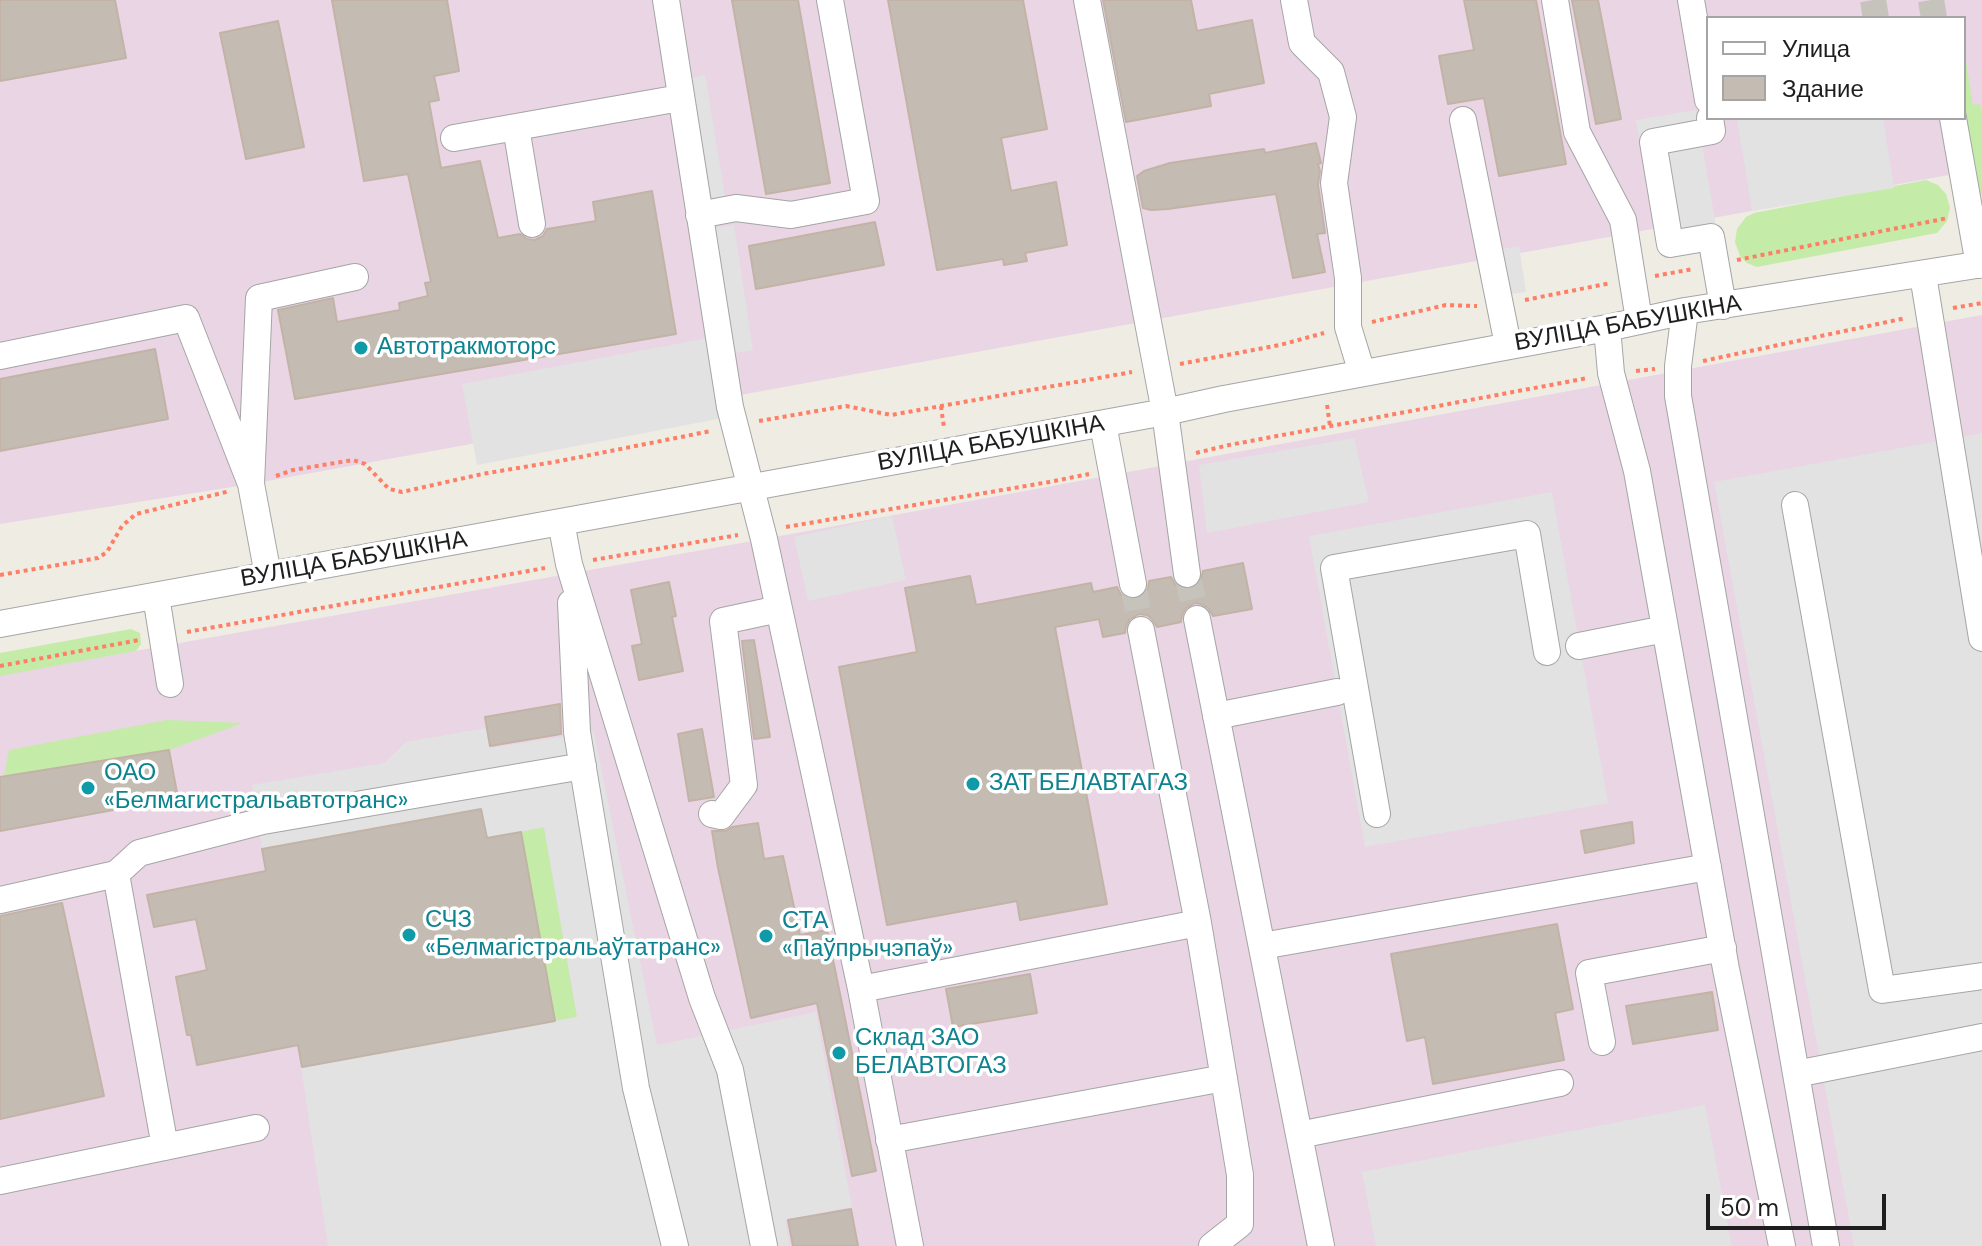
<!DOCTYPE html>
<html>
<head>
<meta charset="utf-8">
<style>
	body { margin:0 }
	#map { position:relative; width:1982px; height:1246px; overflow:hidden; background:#efece4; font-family:"DM Sans",sans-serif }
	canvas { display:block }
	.legend { position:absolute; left:1706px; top:16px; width:260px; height:104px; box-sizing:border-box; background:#fff; border:2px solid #a5a5a5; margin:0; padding:10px 14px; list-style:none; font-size:24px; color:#1e1e1e }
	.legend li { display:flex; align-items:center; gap:16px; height:40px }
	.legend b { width:40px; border:2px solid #a5a5a5 }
	.scale { position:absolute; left:1706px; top:1194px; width:180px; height:36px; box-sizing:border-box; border:4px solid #1e1e1e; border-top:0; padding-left:10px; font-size:24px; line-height:28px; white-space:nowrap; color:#1e1e1e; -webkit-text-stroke:6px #fff; paint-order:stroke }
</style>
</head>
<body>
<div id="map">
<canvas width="1982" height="1246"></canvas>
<ul class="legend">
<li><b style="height:10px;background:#fff"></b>Улица</li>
<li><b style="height:22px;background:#c4bcb3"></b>Здание</li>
</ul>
<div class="scale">50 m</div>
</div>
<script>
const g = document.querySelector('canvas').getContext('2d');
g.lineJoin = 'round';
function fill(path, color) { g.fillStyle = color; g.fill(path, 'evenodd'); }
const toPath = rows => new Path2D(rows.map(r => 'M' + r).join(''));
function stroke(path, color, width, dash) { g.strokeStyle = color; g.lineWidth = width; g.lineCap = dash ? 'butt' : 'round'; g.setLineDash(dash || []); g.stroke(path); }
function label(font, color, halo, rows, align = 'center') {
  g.font = font + ' "DM Sans",sans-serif'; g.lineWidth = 7; g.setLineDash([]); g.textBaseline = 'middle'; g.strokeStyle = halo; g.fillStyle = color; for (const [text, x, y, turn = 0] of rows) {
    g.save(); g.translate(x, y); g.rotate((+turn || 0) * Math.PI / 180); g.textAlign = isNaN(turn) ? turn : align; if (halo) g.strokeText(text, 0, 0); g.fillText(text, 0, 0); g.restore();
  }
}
fill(toPath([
	[0,0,1982,0,1982,169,251,484,0,524],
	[1708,18,1964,18,1964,118,1708,118],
	[1982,315,1982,1246,0,1246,0,675,764,539]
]), '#e9d5e4');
fill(toPath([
	[1964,49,1973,105,1980,104,1982,112,1982,196,1978,190,1964,110],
	[1926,180,1938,185,1946,194,1950,208,1947,221,1937,233,1757,267,1747,263,1740,256,1735,242,1737,229,1746,217,1754,213],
	[131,629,140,633,141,644,136,651,0,676,0,653],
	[167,720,243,723,169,750,4,776,9,750],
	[544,827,577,1017,555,1021,521,832]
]), '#c5eba8');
fill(toPath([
	[705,75,725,196,704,199,684,79],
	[1696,110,1718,237,1657,247,1636,120],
	[1737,118,1883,118,1894,188,1752,211],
	[734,225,753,350,734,353,714,228],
	[1519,246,1526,292,1503,295,1495,250],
	[708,338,723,418,477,465,462,384],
	[1982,433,1982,1246,1854,1246,1714,482],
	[1354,438,1369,502,1207,533,1199,465],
	[1552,492,1608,803,1365,847,1309,536],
	[892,516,906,580,808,601,794,537],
	[486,728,491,748,594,732,657,1045,816,1012,852,1207,785,1220,790,1246,328,1246,301,1067,577,1017,544,827,486,838,262,849,252,785,384,763,406,742],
	[1705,1105,1732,1246,1376,1246,1362,1172]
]), '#e2e2e2');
const building = toPath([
	[0,0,115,0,126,58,0,81,0,0],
	[332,0,447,0,459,71,434,76,439,100,429,102,441,168,480,161,498,238,520,234,527,239,535,240,543,236,547,229,596,221,593,202,652,191,676,334,295,399,278,310,333,298,337,322,400,310,399,303,428,296,425,283,431,282,408,174,364,181,332,0],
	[732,0,798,0,830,183,766,194,732,0],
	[888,0,1023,0,1047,129,1001,138,1011,191,1056,182,1067,245,1025,253,1027,261,1004,265,1003,259,937,270,888,0],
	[1103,0,1191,0,1197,31,1252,20,1264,83,1209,94,1211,106,1126,122,1103,0],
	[1464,0,1536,0,1566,164,1499,176,1484,98,1448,104,1439,56,1474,50,1464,0],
	[1572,0,1598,0,1621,119,1596,124,1572,0],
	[278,21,304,147,246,159,220,33,278,21],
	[1316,143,1321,163,1318,164,1320,171,1318,185,1325,233,1317,234,1325,272,1293,278,1276,194,1168,209,1151,210,1143,208,1137,176,1144,171,1170,163,1264,149,1265,153,1316,143],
	[875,222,884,265,756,289,749,246,875,222],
	[155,349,168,419,0,451,0,379,155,349],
	[1243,563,1252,609,1213,616,1208,608,1201,604,1195,603,1186,608,1182,615,1181,622,1157,627,1152,619,1147,615,1139,614,1130,619,1126,626,1125,633,1103,637,1099,619,1055,627,1107,904,1020,920,1017,901,887,925,839,667,917,652,905,588,970,576,976,605,1091,583,1093,592,1117,587,1121,595,1128,599,1135,600,1144,596,1148,589,1149,581,1171,577,1175,584,1180,588,1190,590,1197,586,1201,581,1203,571,1243,563],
	[669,582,676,616,672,617,683,671,639,680,632,646,642,644,631,590,669,582],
	[754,640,770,737,754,739,742,641,754,640],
	[560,704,561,734,490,746,485,717,560,704],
	[702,729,714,797,689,801,678,734,702,729],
	[169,750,178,798,0,831,0,777,169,750],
	[481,809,487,838,521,832,555,1021,302,1067,298,1045,197,1065,191,1035,187,1035,176,977,207,970,196,919,154,927,147,895,266,871,262,849,481,809],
	[1632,822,1634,843,1585,853,1581,831,1632,822],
	[758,823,764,859,783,856,800,935,827,930,876,1171,852,1176,817,1003,751,1018,718,868,712,831,726,831,732,827,758,823],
	[62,903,104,1096,0,1119,0,916,62,903],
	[1557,924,1573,1009,1555,1013,1564,1060,1433,1084,1425,1037,1407,1041,1391,954,1557,924],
	[1030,974,1037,1013,953,1027,946,989,1030,974],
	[1712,992,1718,1030,1633,1044,1626,1006,1712,992],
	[851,1209,858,1246,793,1246,788,1220,851,1209]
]);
fill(building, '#c4bcb3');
stroke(building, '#c2b3a6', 2);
stroke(toPath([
	[1873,0,1876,18],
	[1931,0,1934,18],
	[1187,574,1197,619],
	[1133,584,1141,630]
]), '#c5c3bc', 26, [26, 13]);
const minor = toPath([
	[666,0,730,407,764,539,861,989,910,1246],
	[1087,0,1165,412,1187,574],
	[1294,0,1302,43,1331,72,1343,117,1334,183,1348,278,1348,327,1362,373],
	[1555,0,1577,132,1623,220,1639,320],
	[1691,0,1708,100],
	[1710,118,1712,131,1653,142,1670,244,1711,237,1723,306],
	[1953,118,1979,265],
	[1463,120,1508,345],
	[516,127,532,224],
	[454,138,680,98],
	[699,215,736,208,791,215,866,201,830,0],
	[1923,275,1982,638],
	[1685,311,1678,366,1678,396,1826,1246],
	[1607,328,1611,373,1637,471,1726,969,1782,1246],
	[0,356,186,318,251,484,259,298,355,277],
	[1103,424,1133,584],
	[251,484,268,575],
	[1795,505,1882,990,1982,976],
	[561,522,569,564,702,998,730,1070,764,1246],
	[156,596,170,684],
	[571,603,577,732,636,1088,675,1246],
	[1197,619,1321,1246],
	[0,624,1165,412,1224,399,1607,328,1685,311,1982,264],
	[1141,630,1198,923,1240,1175,1240,1224,1212,1246],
	[1579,646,1665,629],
	[1216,716,1337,692],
	[712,814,721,816,744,785,723,621,779,609],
	[1377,814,1334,568,1527,534,1547,652],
	[116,874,165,1147],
	[0,900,116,874,139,853,263,821,583,766],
	[1262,946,1708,867],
	[861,989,1198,923],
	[1602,1042,1589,973,1723,948],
	[1796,1074,1982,1037],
	[1299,1135,1560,1083],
	[889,1140,1224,1078],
	[0,1181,256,1128]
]);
stroke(minor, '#a5a5a5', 28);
stroke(toPath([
	[1737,260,1948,218],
	[1655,276,1693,269],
	[1525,300,1611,283],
	[1953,308,1982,303],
	[1372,322,1446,305,1477,306],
	[1703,361,1906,318],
	[1180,364,1280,345,1324,333],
	[1636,371,1655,369],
	[1327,405,1330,426],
	[941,406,944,428],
	[759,421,846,406,891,415,1132,372],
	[1196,453,1229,445,1588,378],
	[276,476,293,470,353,460,365,464,389,489,402,492,482,474,560,461,711,431],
	[786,527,1049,482,1089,474],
	[593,560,738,535],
	[0,575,98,558,107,552,122,526,136,514,230,491],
	[187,632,545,568],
	[0,666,139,640]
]), '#fe7e66', 4, [4, 4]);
stroke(minor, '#fff', 26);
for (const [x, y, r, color] of [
	[361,348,8,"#0f9aa8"],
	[973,784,8,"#0f9aa8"],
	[88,788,8,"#0f9aa8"],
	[409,935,8,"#0f9aa8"],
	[766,936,8,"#0f9aa8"],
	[839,1053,8,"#0f9aa8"]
]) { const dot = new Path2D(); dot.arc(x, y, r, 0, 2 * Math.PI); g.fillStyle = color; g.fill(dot); stroke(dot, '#fff', 3); }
label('24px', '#1e1e1e', '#fff', [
	["ВУЛІЦА БАБУШКІНА",1628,324,-10],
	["ВУЛІЦА БАБУШКІНА",991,444,-10],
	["ВУЛІЦА БАБУШКІНА",354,560,-10]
]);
label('24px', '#0d838f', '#fff', [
	["Автотракмоторс",377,348],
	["ОАО",104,774],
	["«Белмагистральавтотранс»",104,802],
	["ЗАТ БЕЛАВТАГАЗ",989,784],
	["СЧЗ",425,921],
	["«Белмагістральаўтатранс»",425,949],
	["СТА",782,922],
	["«Паўпрычэпаў»",782,950],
	["Склад ЗАО",855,1039],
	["БЕЛАВТОГАЗ",855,1067]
], 'left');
</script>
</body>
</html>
